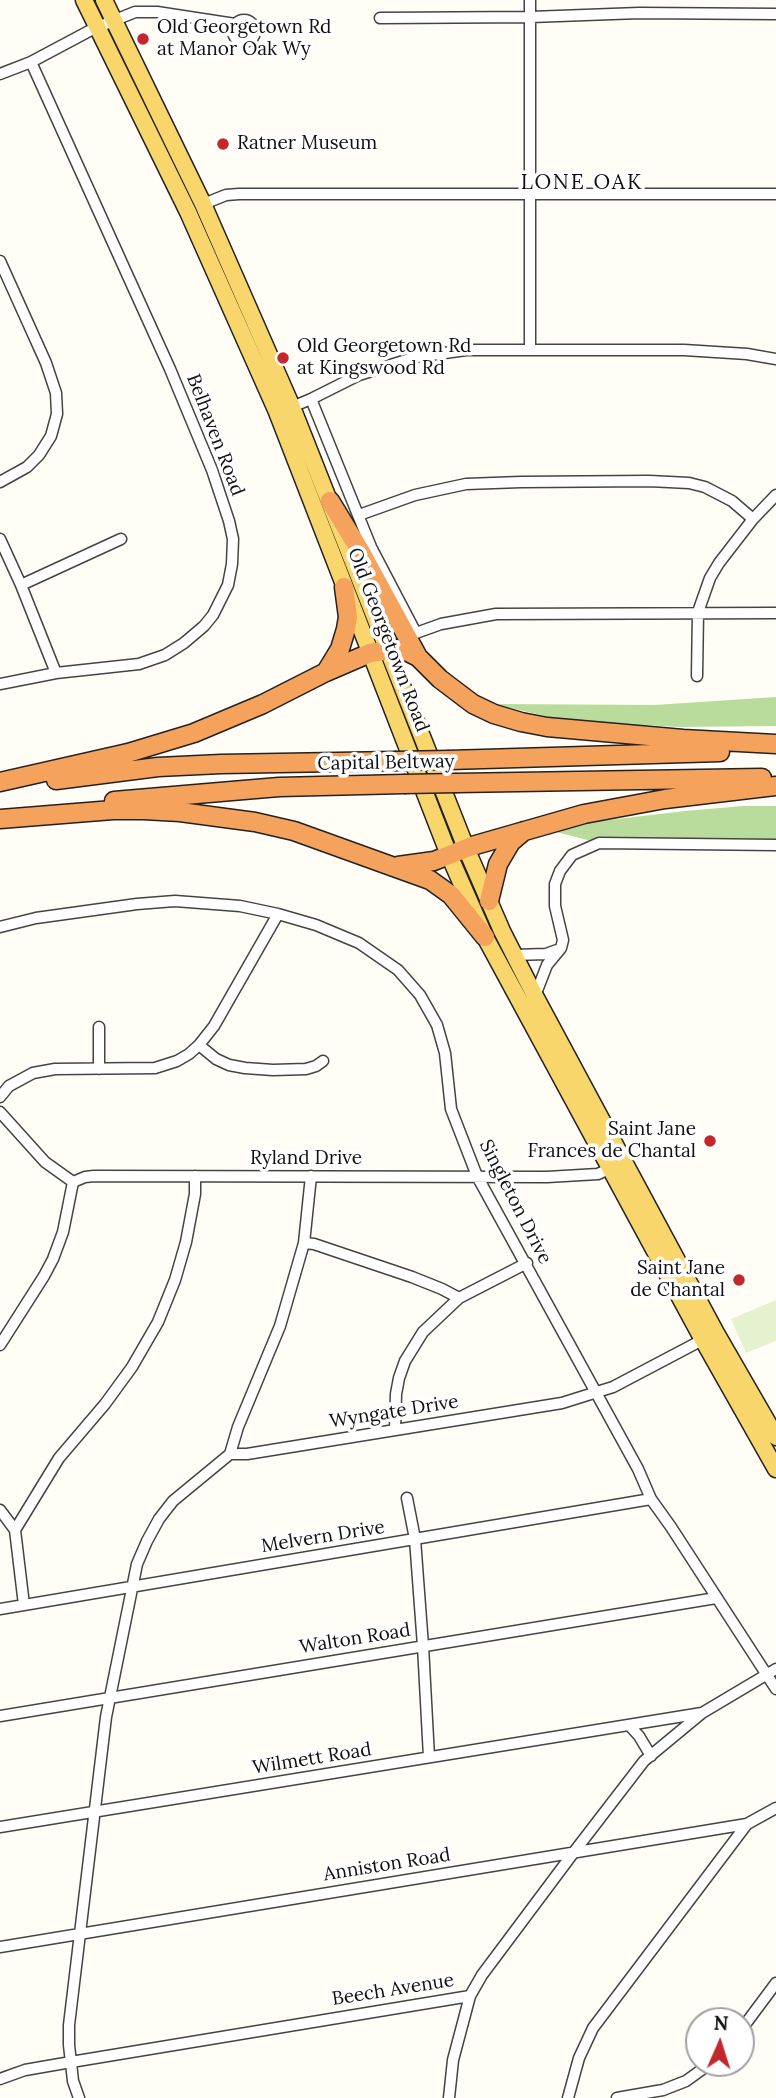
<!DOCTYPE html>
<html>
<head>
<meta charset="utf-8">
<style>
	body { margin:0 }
	#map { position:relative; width:776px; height:2098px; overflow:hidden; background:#fffdf5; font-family:Lora,serif }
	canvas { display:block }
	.north { position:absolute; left:685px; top:2007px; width:70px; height:70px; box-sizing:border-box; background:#fff; border:2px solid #a0a0a0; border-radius:50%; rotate:3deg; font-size:19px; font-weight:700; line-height:28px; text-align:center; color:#111 }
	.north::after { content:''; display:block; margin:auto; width:24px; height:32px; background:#c4262e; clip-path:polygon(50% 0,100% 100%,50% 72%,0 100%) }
</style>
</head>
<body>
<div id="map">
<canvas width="776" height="2098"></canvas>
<div class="north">N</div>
</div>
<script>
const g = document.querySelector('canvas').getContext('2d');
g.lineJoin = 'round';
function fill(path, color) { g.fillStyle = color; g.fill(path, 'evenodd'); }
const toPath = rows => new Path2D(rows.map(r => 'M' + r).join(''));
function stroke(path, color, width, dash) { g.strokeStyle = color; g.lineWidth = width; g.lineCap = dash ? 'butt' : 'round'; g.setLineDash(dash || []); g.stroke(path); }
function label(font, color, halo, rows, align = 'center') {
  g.font = font + ' Lora,serif'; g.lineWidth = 7; g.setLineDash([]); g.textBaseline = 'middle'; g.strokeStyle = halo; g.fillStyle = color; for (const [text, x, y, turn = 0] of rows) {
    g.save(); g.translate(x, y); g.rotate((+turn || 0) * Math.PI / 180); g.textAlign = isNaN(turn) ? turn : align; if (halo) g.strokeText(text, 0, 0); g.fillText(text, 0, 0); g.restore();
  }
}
fill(toPath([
	[776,697,776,726,678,727,563,720,493,704,655,705],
	[743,806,776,806,776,845,599,843,541,828,685,811]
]), '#b9dc9c');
fill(toPath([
	[776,1300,776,1341,746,1353,731,1319]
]), '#e6f2cf');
const minor = toPath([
	[530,0,530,350],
	[380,18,531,17,639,13,776,14],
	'233 31a11 11 0 1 1 22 0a11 11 0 1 1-22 0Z',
	[0,74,31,62,93,29,135,12,157,12,235,24],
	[201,205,226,195,239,194,776,194],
	[0,261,46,363,56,393,57,414,51,436,39,455,27,467,0,482],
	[311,399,371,547,416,633,441,624,496,614,776,613],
	[287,409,311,399,359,375,416,357,466,350,684,350,747,354,776,359],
	[359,515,415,495,466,484,521,482,649,481,689,483,705,487,732,501,753,519],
	[0,539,21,585,56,673],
	[21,585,121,539],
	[697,676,698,612,710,578,719,563,753,519,776,495],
	[0,684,56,673,139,664,165,655,184,643,204,626,213,615,228,585,232,564,233,539,229,521,212,470,170,369,31,62],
	[0,927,36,918,137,904,175,901,240,906,278,914,316,925,359,943,398,970,420,995,437,1025,445,1053,451,1109,477,1176,638,1469,651,1499,671,1527,776,1689],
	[514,955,546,954,557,950],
	[535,996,547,965,561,948,563,940,555,906,555,884,560,871,572,855,599,843,776,845],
	[199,1045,216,1059,229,1065,245,1068,273,1070,306,1069,316,1066,323,1061],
	[99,1069,99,1027],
	[0,1097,9,1086,33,1073,55,1069,155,1068,177,1061,189,1054,199,1045,214,1026,278,914],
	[0,1112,45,1162,73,1182,85,1177,94,1176,547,1177,598,1174,615,1166],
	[304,1243,314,1244,412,1277,442,1289,459,1298],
	[0,1345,44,1276,53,1259,63,1232,73,1182],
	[395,1430,396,1394,399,1378,405,1361,423,1332,459,1298,527,1263],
	[230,1454,238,1427,280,1326,304,1243,311,1176],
	[407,1498,415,1539,423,1646,429,1757],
	[0,1510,15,1530,24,1605],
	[15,1530,59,1458,105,1404,132,1367,158,1322,175,1280,186,1242,195,1194,195,1176],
	[0,1609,651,1499],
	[0,1716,716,1598],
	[629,1725,639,1736,651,1756],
	[0,1827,702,1713],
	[0,1947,747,1824,776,1808],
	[741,2030,776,1983],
	[0,2079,25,2070,71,2062,470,1996],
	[79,2098,73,2081,69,2045,69,2025,106,1717,137,1564,147,1541,159,1519,173,1501,230,1454,247,1454,562,1403,613,1387,706,1338],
	[449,2098,453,2060,470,1996,482,1975,574,1852,644,1761,702,1713,776,1669],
	[568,2098,579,2058,593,2028,747,1824],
	[617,2098,663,2090,686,2081,711,2063]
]);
const primary = toPath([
	[84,0,188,212,277,412,449,855,485,937,703,1340,776,1469],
	[104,0,203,204,292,407,466,848,502,931,535,996,716,1333,776,1437]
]);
const motorway = toPath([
	[330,501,361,552,418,657,440,679,473,704,494,714,521,722,547,727,683,739,776,744],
	[326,672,340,649,346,629,348,617,344,587],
	[449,760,720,752],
	[56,780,158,767,221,764,395,761],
	[0,782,128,753,194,733,263,704,326,672,370,653,395,649,404,650,418,657],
	[457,783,762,778],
	[114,801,279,787,404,784],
	[0,819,113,810,143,810,180,812,255,822,294,831,430,880,451,895,485,937],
	[398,866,434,861,472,846,584,814,665,799,776,786],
	[489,901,498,864,511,842,524,831]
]);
stroke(minor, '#444', 13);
stroke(primary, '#222', 19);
stroke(motorway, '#222', 21);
stroke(minor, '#fff', 10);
stroke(primary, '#f9d66b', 16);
stroke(motorway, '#f5a25d', 18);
const motorwayBridge = toPath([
	[395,761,449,760],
	[404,784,457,783]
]);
stroke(motorwayBridge, '#222', 21, []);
stroke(motorwayBridge, '#f5a25d', 18);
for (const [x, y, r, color] of [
	[143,39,7,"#c4262e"],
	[223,144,7,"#c4262e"],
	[283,358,7,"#c4262e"],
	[710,1141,7,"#c4262e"],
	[739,1280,7,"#c4262e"]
]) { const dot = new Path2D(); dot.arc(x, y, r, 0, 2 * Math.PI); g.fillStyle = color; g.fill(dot); stroke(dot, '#fff', 2.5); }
label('19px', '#111', '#fff', [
	["Old Georgetown Rd",157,28],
	["at Manor Oak Wy",157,50],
	["Ratner Museum",237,144],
	["Old Georgetown Rd",297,347],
	["at Kingswood Rd",297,369],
	["Saint Jane",696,1130,"right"],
	["Frances de Chantal",696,1152,"right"],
	["Saint Jane",725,1269,"right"],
	["de Chantal",725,1291,"right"]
], 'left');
label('19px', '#111', '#fff', [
	["Belhaven Road",215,435,69],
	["Old Georgetown Road",388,640,69],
	["Capital Beltway",386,763,-1],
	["Ryland Drive",306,1159],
	["Singleton Drive",515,1202,63],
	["Wyngate Drive",394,1412,-9],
	["Melvern Drive",323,1537,-9],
	["Walton Road",355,1639,-9],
	["Wilmett Road",312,1759,-9],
	["Anniston Road",387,1865,-9],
	["Beech Avenue",393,1990,-9]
]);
g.letterSpacing = '2px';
label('21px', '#111', '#fff', [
	["LONE OAK",582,183]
]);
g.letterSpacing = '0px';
</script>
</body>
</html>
